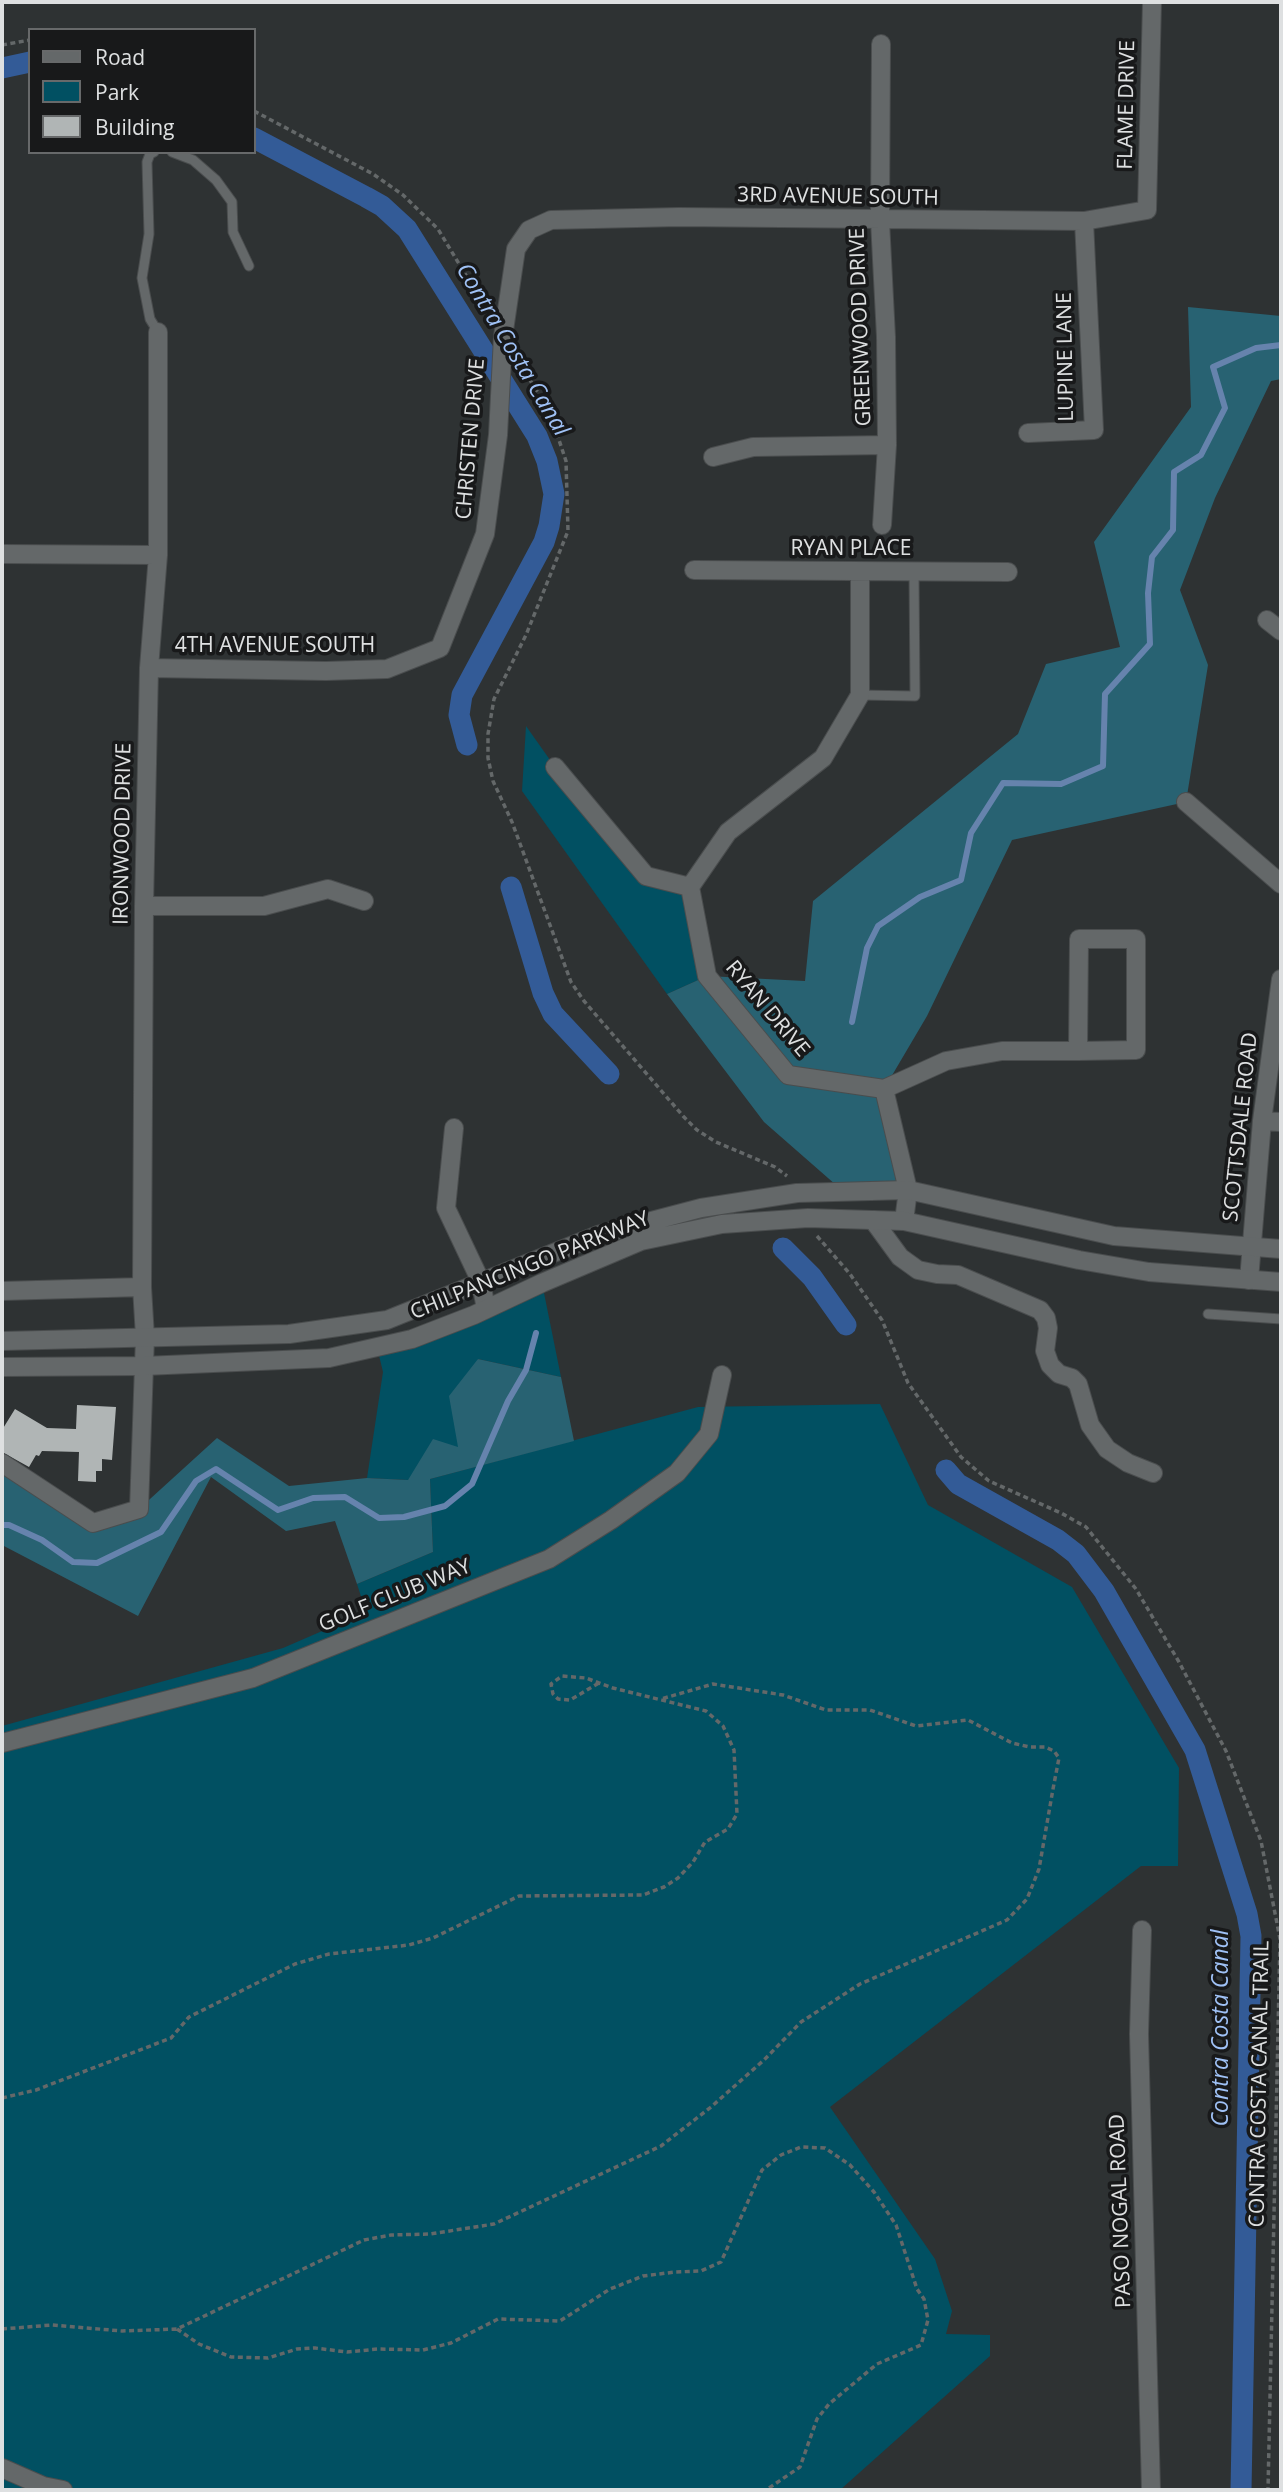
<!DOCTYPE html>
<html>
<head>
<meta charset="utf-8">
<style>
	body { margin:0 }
	#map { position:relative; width:1283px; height:2492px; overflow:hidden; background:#2e3233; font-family:"Open Sans",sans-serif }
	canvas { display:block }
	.frame { position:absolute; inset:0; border:4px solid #dee0e1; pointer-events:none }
	.legend { position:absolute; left:28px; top:28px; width:228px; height:126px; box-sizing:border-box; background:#18191a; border:2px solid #67696a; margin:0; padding:9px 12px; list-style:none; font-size:21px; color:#dee0e1 }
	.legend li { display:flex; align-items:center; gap:14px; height:35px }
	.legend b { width:35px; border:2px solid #67696a }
</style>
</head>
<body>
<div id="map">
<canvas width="1283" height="2492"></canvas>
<div class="frame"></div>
<ul class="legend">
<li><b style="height:9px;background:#646869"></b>Road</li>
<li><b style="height:19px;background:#015062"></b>Park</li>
<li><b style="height:19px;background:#b0b5b5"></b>Building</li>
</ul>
</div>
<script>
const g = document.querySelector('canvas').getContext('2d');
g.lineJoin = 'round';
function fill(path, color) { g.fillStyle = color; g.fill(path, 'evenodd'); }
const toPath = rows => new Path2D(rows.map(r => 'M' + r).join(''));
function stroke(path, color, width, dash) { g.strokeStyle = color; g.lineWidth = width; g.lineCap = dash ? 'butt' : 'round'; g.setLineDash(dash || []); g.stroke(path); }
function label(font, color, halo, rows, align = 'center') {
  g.font = font + ' "Open Sans",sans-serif'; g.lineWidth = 7; g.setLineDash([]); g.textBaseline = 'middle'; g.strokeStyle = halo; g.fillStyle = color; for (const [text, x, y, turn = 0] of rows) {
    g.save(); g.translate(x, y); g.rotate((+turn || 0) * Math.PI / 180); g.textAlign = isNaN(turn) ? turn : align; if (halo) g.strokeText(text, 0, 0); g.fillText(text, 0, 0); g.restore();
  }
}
fill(toPath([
	[526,726,555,767,646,876,690,887,707,976,667,994,522,791],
	[542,1283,561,1377,478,1359,458,1448,408,1480,367,1478,383,1372,377,1347],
	[880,1404,928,1505,1072,1587,1179,1768,1178,1866,1141,1866,830,2107,935,2259,952,2311,946,2334,990,2335,990,2356,840,2490,2,2490,2,1726,283,1648,366,1612,357,1584,433,1552,430,1479,698,1407]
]), '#015062');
fill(toPath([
	[1188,307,1281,316,1281,379,1271,381,1215,498,1180,590,1208,665,1186,802,1012,840,927,1016,884,1089,908,1190,844,1192,764,1122,667,994,707,976,805,981,813,901,1018,734,1046,664,1120,647,1094,542,1191,407],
	[478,1359,561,1377,574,1441,430,1479,433,1552,357,1584,335,1521,286,1531,211,1477,138,1616,2,1545,2,1463,93,1523,139,1509,217,1438,289,1486,367,1478,408,1480,433,1439,458,1447,449,1396]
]), '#286272');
stroke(toPath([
	[852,1022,867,948,878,926,920,897,961,880,971,833,1003,783,1061,784,1103,766,1105,694,1150,644,1148,593,1152,557,1173,530,1174,472,1201,455,1225,408,1213,367,1256,348,1281,345],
	[2,1525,9,1525,42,1540,73,1562,97,1563,161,1532,196,1481,216,1469,278,1510,313,1498,345,1497,379,1518,404,1517,445,1506,472,1484,508,1401,526,1370,536,1333]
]), '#6683ad', 6);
stroke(toPath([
	[2,68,30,62],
	[254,138,366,197,382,206,407,229,537,436,547,461,554,494,549,526,544,542,462,695,459,715,467,745],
	[511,887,543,993,553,1014,609,1074],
	[783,1248,812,1277,846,1325],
	[946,1470,958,1484,1058,1540,1076,1554,1104,1591,1195,1750,1247,1914,1251,1936,1241,2490]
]), '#335b97', 21);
fill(toPath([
	[77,1405,116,1407,112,1460,102,1459,102,1471,96,1471,96,1482,78,1481,79,1452,42,1451,39,1456,36,1455,29,1467,2,1452,2,1430,15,1409,47,1428,76,1429]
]), '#b0b5b5');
const service = toPath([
	[154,152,150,154,147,162,149,234,142,278,150,319,158,332],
	[172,152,193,160,216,180,232,202,233,232,249,266],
	[860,695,915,696,914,572],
	[1208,1314,1281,1319]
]);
const minor = toPath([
	[881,44,880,221,886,337,887,445,882,525],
	[1028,433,1094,430,1084,221],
	[713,457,753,447,887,445],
	[2,554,158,555],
	[694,570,1008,572],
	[860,572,860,695,823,758,728,832,690,887,707,976,788,1075,884,1089,946,1061,1002,1051,1078,1051,1136,1050,1136,939,1079,939,1078,1051],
	[1267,620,1281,631],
	[149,668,326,671,387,669,440,648,485,534,498,435,503,337,516,249,529,230,551,220,679,217,1084,221,1147,210,1152,2],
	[555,767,646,876,690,887],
	[1186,802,1281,884],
	[144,906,264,906,328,889,364,901],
	[884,1089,908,1190,904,1221],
	[1262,1121,1281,1122],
	[454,1128,446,1208,481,1282,486,1309],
	[873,1220,900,1257,918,1270,937,1274,958,1275,1040,1310,1046,1318,1048,1328,1045,1351,1050,1365,1059,1374,1072,1378,1078,1384,1090,1425,1107,1449,1128,1463,1153,1473],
	[1249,1280,1262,1121,1281,979],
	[2,1291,142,1287],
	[2,1463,93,1523,139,1509,145,1337,142,1287,144,906,149,668,158,555,158,332],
	[2,1743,253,1678,549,1559,611,1520,677,1473,709,1434,722,1375],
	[1142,1930,1139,2034,1151,2490],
	[2,2468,43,2486,63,2490]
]);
const tertiary = toPath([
	[2,1341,289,1334,387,1320,598,1235,701,1208,797,1193,908,1190,1114,1236,1281,1249],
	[2,1367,144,1366,329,1358,412,1339,474,1315,542,1283,641,1241,722,1224,808,1218,904,1221,1079,1260,1149,1272,1281,1282]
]);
stroke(service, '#4a4d4e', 11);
stroke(minor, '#4a4d4e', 20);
stroke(tertiary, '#4a4d4e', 20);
stroke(toPath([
	[2,45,30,40],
	[254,111,373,174,403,195,438,229,488,312],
	[521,366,549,410,566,461,568,531,526,635,494,699,488,734,488,758,493,781,512,822,571,982,584,1001,683,1116,697,1130,716,1142,775,1167,787,1176],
	[817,1236,850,1274,882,1320,908,1383,961,1457,989,1481,1061,1513,1086,1527,1136,1589,1179,1662,1226,1751,1261,1841,1280,1939,1268,2490],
	[2,2098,36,2090,171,2038,189,2017,295,1964,329,1954,409,1945,433,1938,519,1896,643,1895,664,1887,678,1878,693,1862,705,1842,728,1829,737,1814,734,1750,723,1726,706,1711,613,1688,599,1683,586,1678,562,1676,551,1684,553,1694,558,1699,570,1700,599,1683],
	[2,2329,52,2325,122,2331,177,2329,364,2240,391,2235,430,2234,494,2224,661,2146,711,2107,764,2060,801,2022,860,1984,1007,1920,1027,1899,1039,1869,1053,1789,1059,1758,1054,1751,1045,1747,1030,1747,1012,1743,968,1720,916,1726,870,1710,826,1710,783,1695,713,1684,661,1699],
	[177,2329,199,2344,231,2357,268,2358,297,2349,315,2348,347,2352,378,2349,423,2350,451,2343,498,2319,560,2321,610,2289,643,2276,675,2272,701,2271,721,2262,762,2170,781,2155,801,2147,825,2148,850,2165,874,2192,896,2225,917,2289,924,2299,928,2320,921,2345,877,2364,829,2404,817,2419,800,2467,766,2490]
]), '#646869', 3.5, [5, 3.5]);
stroke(service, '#646869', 9);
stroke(minor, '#646869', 18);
stroke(tertiary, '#646869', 18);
label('21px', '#dee0e1', '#18191a', [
	["FLAME DRIVE",1127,105,-89],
	["3RD AVENUE SOUTH",838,197,1],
	["GREENWOOD DRIVE",861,327,-92],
	["LUPINE LANE",1066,357,-91],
	["CHRISTEN DRIVE",471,439,-85],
	["RYAN PLACE",851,549],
	["4TH AVENUE SOUTH",275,646],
	["IRONWOOD DRIVE",123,834,-89],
	["RYAN DRIVE",767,1009,50],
	["SCOTTSDALE ROAD",1241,1127,-84],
	["CHILPANCINGO PARKWAY",530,1266,-22],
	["GOLF CLUB WAY",395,1596,-22],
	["CONTRA COSTA CANAL TRAIL",1260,2084,-89],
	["PASO NOGAL ROAD",1121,2211,-92]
]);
label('italic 23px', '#9fc1f5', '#18191a', [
	["Contra Costa Canal",512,350,59],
	["Contra Costa Canal",1221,2028,-90]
]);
</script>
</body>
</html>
